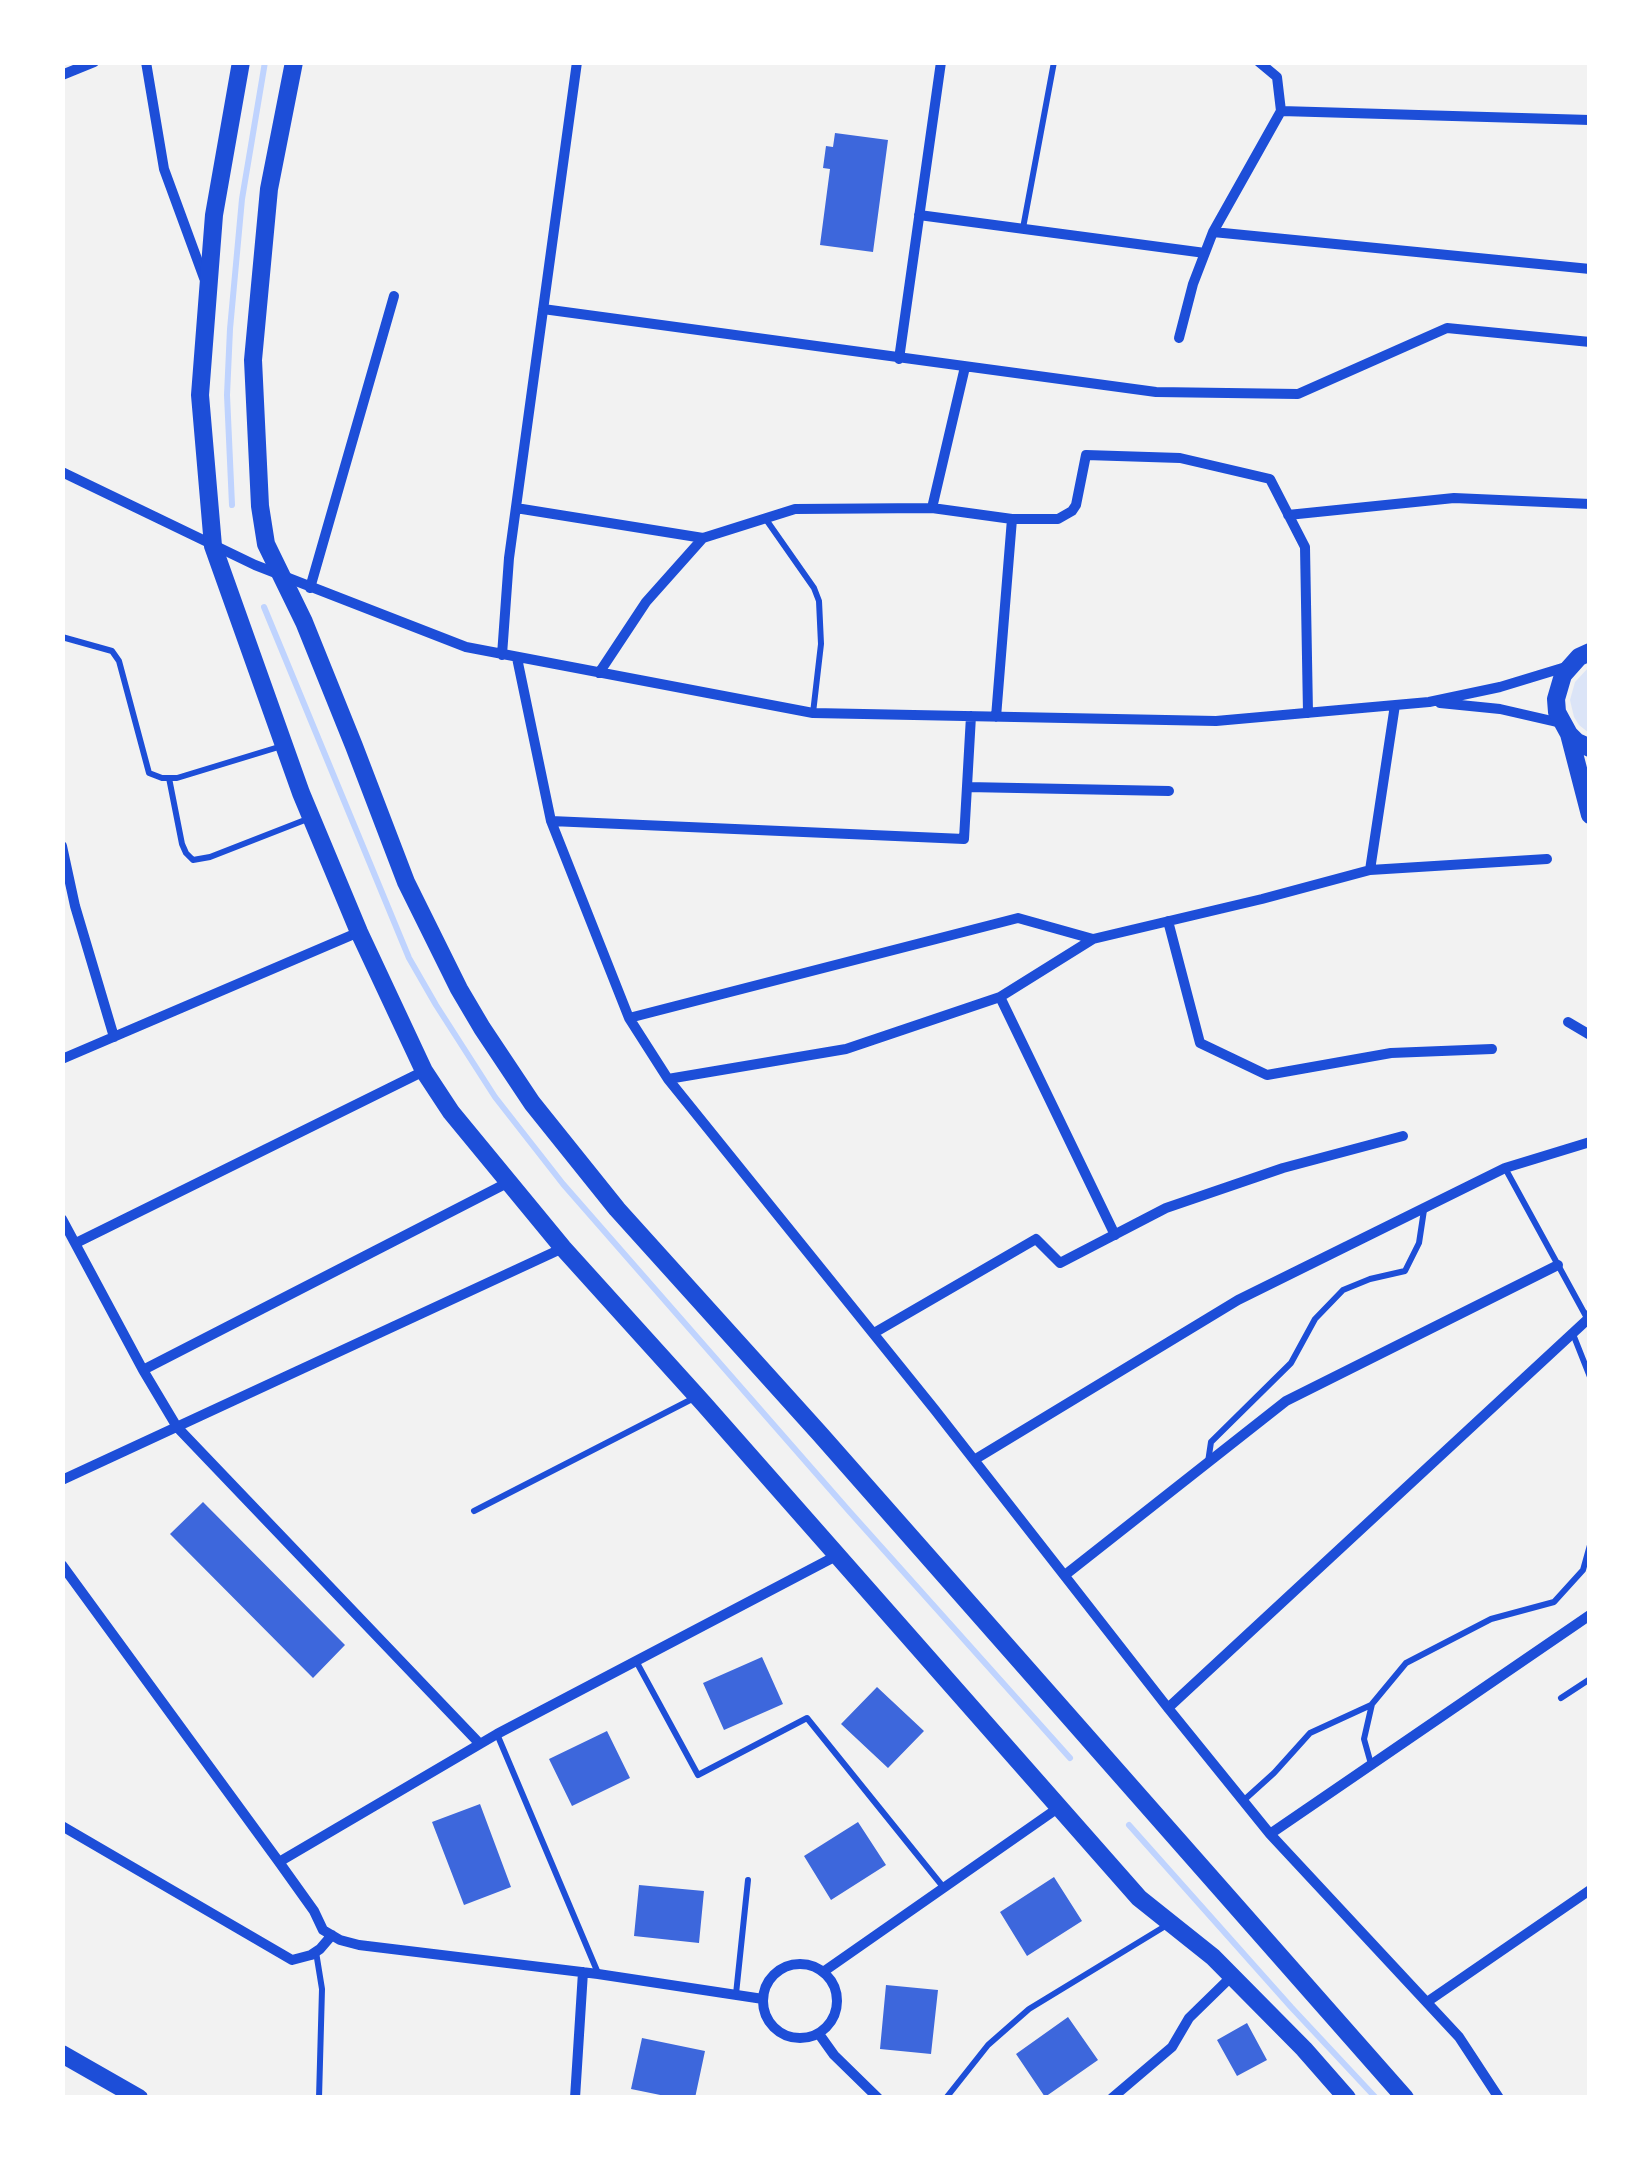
<!DOCTYPE html>
<html>
<head>
<meta charset="utf-8">
<style>
	body { margin:0 }
	#map { position:relative; width:1652px; height:2160px; overflow:hidden; background:#f2f2f2; font-family:"PT Serif",serif }
	canvas { display:block }
	.frame { position:absolute; inset:0; border:65px solid #fff; pointer-events:none }
</style>
</head>
<body>
<div id="map">
<canvas width="1652" height="2160"></canvas>
<div class="frame"></div>
</div>
<script>
const g = document.querySelector('canvas').getContext('2d');
g.lineJoin = 'round';
function fill(path, color) { g.fillStyle = color; g.fill(path, 'evenodd'); }
const toPath = rows => new Path2D(rows.map(r => 'M' + r).join(''));
function stroke(path, color, width, dash) { g.strokeStyle = color; g.lineWidth = width; g.lineCap = dash ? 'butt' : 'round'; g.setLineDash(dash || []); g.stroke(path); }
fill(toPath([
	[1589,667,1589,733,1579,725,1574,717,1570,700,1575,682]
]), '#dbe4f7');
stroke(toPath([
	[232,505,227,395,230,329,242,199,265,62],
	[264,607,409,958,436,1005,495,1097,563,1184,849,1511,1070,1758],
	[1129,1825,1291,2007,1376,2098]
]), '#bfd3fe', 6);
fill(toPath([
	[835,133,888,140,873,252,820,245,830,169,823,168,826,146,833,147],
	[203,1502,345,1645,313,1678,170,1534],
	[762,1657,783,1704,724,1730,703,1683],
	[877,1687,924,1731,888,1768,841,1724],
	[607,1731,630,1778,572,1806,549,1759],
	[480,1804,511,1887,464,1905,432,1822],
	[858,1822,886,1865,831,1900,804,1856],
	[1054,1877,1082,1921,1027,1956,1000,1912],
	[639,1885,704,1891,699,1943,634,1936],
	[886,1985,938,1990,931,2054,880,2049],
	[1068,2017,1098,2060,1045,2097,1016,2054],
	[1247,2023,1267,2060,1237,2076,1217,2040],
	[642,2038,705,2051,695,2098,675,2098,631,2089]
]), '#3d67dc');
stroke(toPath([
	[1023,228,1054,62],
	[765,518,814,588,819,601,821,644,813,713],
	[62,637,112,651,119,661,149,773,162,778,177,778,282,746],
	[169,778,182,844,186,853,193,860,210,857,310,818],
	[1505,1168,1587,1318],
	[1573,1334,1590,1377],
	[1208,1462,1211,1442,1291,1363,1315,1319,1343,1290,1370,1279,1405,1271,1419,1243,1424,1210],
	[474,1511,696,1397],
	[636,1661,698,1775,807,1718,944,1888],
	[1561,1698,1590,1679],
	[497,1734,598,1973],
	[1371,1764,1364,1739,1372,1704,1406,1663,1491,1619,1554,1602,1583,1570,1590,1545],
	[1243,1801,1274,1773,1310,1733,1371,1705],
	[316,1952,322,1989,319,2098],
	[736,1994,748,1880],
	[946,2098,988,2045,1029,2009,1167,1925]
]), '#1d4ed8', 6);
stroke(toPath([
	[146,62,164,169,204,278],
	[1259,62,1277,77,1281,111],
	[62,75,94,62],
	[919,215,1205,253],
	[1213,232,1590,269],
	[543,309,1156,392,1298,394,1447,328,1590,342],
	[1179,338,1193,284,1213,232,1281,111,1590,120],
	[899,359,941,62],
	[62,472,255,565,466,647,813,713,1216,721,1429,702,1500,687,1569,666],
	[516,508,703,538,795,509,932,508,965,367],
	[932,508,1012,519,996,717],
	[1288,515,1454,498,1590,504],
	[1012,519,1058,519,1072,511,1076,505,1086,455,1180,458,1270,479,1305,547,1308,713],
	[310,588,394,296],
	[502,655,509,558,577,62],
	[517,658,551,821,629,1018,668,1079,935,1410,1168,1708,1270,1834,1459,2037,1499,2098],
	[599,673,646,602,703,538],
	[1440,703,1500,709,1561,723],
	[967,787,1169,791],
	[551,821,964,839,971,716],
	[62,846,75,906,114,1037],
	[1370,870,1395,705],
	[1168,921,1200,1043,1267,1075,1391,1053,1492,1049],
	[1000,997,1115,1235],
	[629,1018,1018,918,1093,939],
	[1568,1022,1590,1035],
	[62,1059,359,932],
	[668,1079,846,1049,1000,997,1093,939,1262,899,1370,870,1547,859],
	[62,1219,143,1370,177,1427,480,1744],
	[76,1243,424,1071],
	[874,1333,1036,1239,1060,1263,1166,1208,1283,1168,1403,1136],
	[143,1370,507,1183],
	[974,1460,1238,1300,1505,1168,1590,1142],
	[62,1480,563,1248],
	[62,1565,279,1862,314,1911,323,1930,340,1940,359,1945,598,1974,763,1999],
	[1065,1575,1286,1401,1558,1265],
	[1168,1708,1588,1319,1590,1314],
	[62,1826,292,1960,311,1955,320,1949,332,1935],
	[1270,1834,1590,1615],
	[279,1862,497,1734,836,1556],
	'763 2001a37 37 0 1 1 74 0a37 37 0 1 1-74 0Z',
	[823,1972,1058,1808],
	[1427,2002,1590,1890],
	[819,2034,834,2055,878,2098],
	[575,2098,583,1972],
	[1112,2098,1172,2047,1189,2018,1232,1976]
]), '#1d4ed8', 10);
stroke(toPath([
	[241,62,214,215,200,395,213,546,301,793,359,932,424,1071,451,1112,563,1248,704,1404,1139,1898,1213,1957,1304,2049,1347,2098],
	[294,62,269,189,253,360,260,506,266,544,304,622,354,746,406,882,459,989,482,1028,532,1103,617,1209,820,1434,1405,2098]
]), '#1d4ed8', 18);
stroke(toPath([
	[1590,652,1579,657,1563,675,1556,699,1557,712,1569,734,1577,742,1590,748],
	[1569,734,1590,815],
	[62,2054,139,2098]
]), '#1d4ed8', 18);
</script>
</body>
</html>
